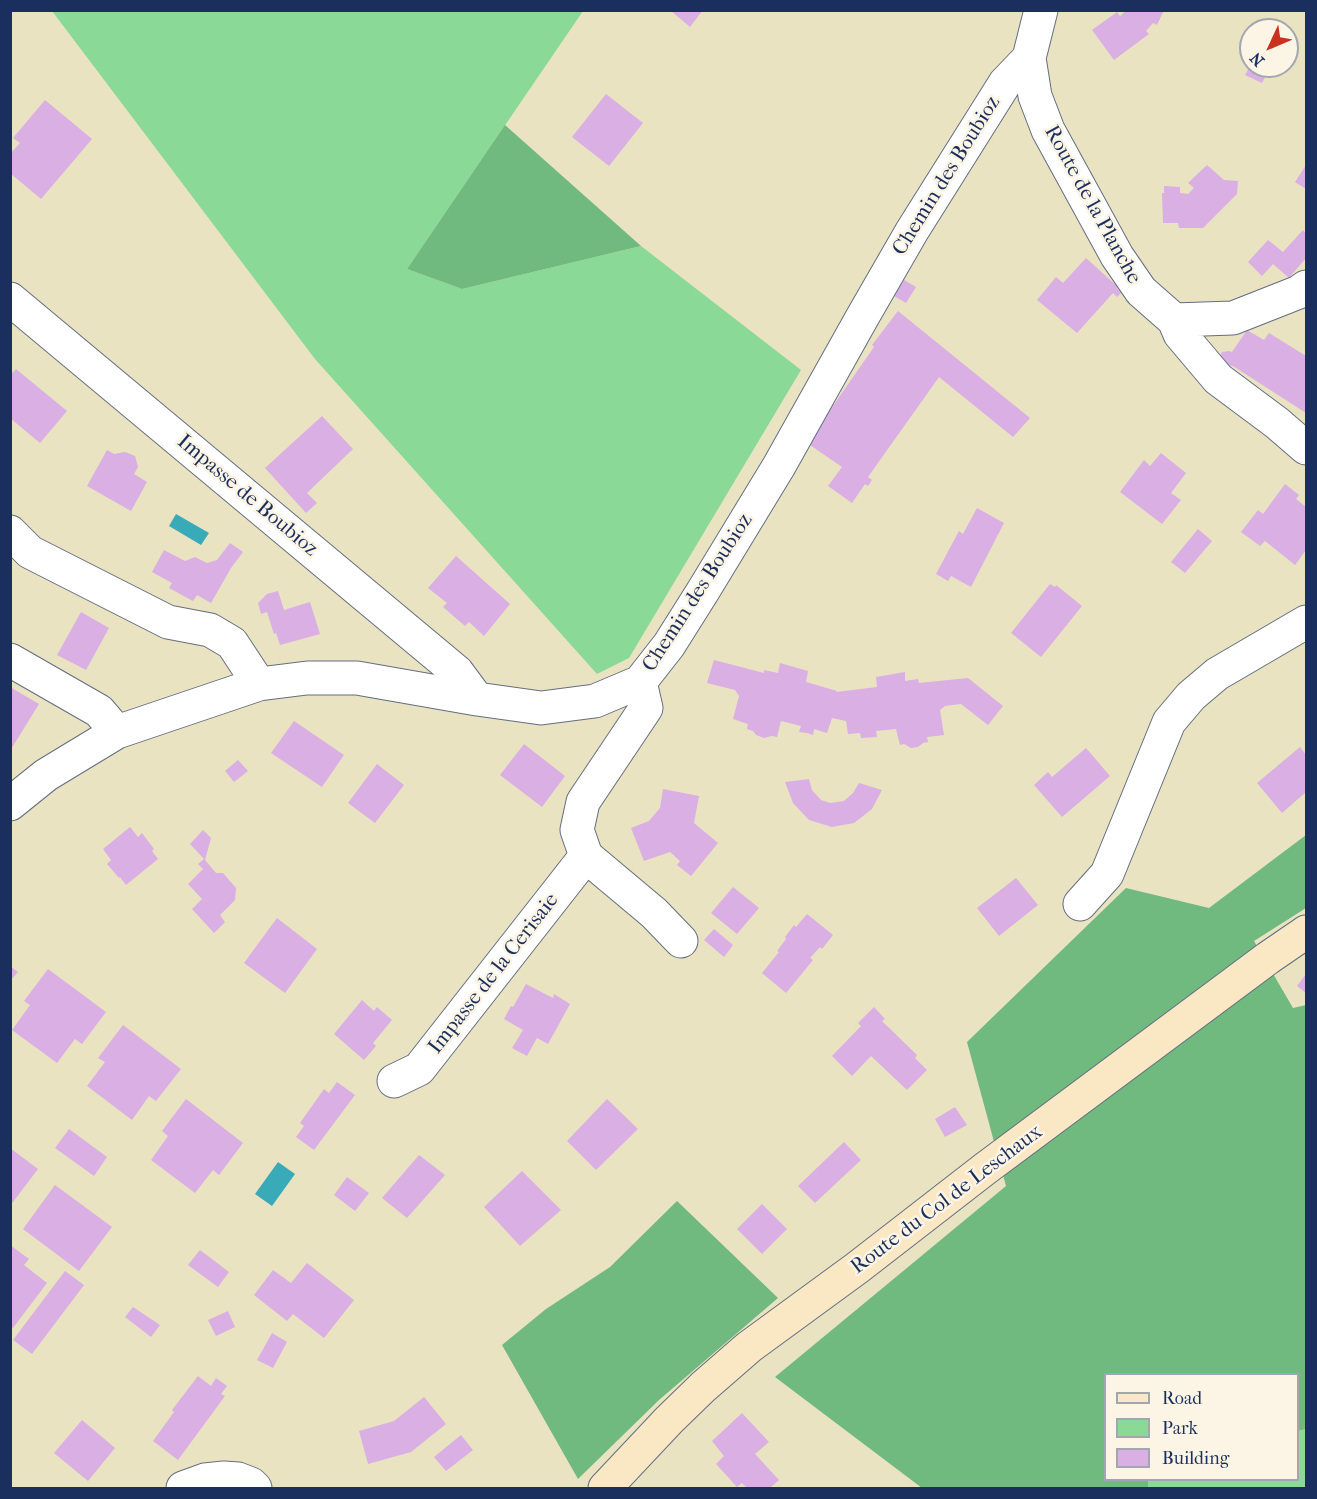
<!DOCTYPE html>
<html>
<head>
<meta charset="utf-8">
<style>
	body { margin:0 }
	#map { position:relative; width:1317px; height:1499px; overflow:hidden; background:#e9e3c2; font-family:"IM FELL French Canon",serif }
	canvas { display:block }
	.frame { position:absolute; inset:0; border:12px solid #1b2f5e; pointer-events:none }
	.legend { position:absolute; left:1104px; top:1373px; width:195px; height:108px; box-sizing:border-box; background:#fcf5e5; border:2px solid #a2a6af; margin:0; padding:8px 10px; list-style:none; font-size:18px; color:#1b2f5e }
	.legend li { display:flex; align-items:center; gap:12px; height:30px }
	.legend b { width:30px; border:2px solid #a2a6af }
	.north { position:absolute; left:1239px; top:18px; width:60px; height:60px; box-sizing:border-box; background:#fcf5e5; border:2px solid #a2a6af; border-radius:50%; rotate:226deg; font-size:16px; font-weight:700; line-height:24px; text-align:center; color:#1b2f5e }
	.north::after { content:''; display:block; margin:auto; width:21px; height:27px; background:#c8321e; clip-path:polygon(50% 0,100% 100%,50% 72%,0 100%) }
</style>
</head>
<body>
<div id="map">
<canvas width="1317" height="1499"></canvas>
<div class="frame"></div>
<ul class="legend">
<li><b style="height:8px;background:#fae7c3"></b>Road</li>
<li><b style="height:16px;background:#8bd996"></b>Park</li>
<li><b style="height:16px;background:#d9afe4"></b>Building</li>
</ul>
<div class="north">N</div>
</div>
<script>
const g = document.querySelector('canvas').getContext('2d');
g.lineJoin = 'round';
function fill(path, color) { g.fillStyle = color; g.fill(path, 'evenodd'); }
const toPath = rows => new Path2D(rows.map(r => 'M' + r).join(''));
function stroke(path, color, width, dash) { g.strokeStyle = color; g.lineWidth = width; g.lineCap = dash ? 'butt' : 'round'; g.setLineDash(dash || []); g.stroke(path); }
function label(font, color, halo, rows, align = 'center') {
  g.font = font + ' "IM FELL French Canon",serif'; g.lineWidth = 5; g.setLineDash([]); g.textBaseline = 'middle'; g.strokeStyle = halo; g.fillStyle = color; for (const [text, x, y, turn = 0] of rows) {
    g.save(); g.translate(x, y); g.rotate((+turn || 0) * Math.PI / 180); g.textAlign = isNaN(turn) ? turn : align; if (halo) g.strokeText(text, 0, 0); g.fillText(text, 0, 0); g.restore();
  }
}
fill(toPath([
	[52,11,583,11,407,269,462,289,641,246,801,370,629,658,597,674,315,359],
	[1306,1429,1306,1488,1148,1488,1148,1480,1298,1480,1298,1431]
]), '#8bd996');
fill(toPath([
	[505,125,641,246,462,289,407,269],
	[1306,835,1306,908,1254,941,1293,1008,1306,1005,1306,1429,1298,1431,1298,1374,1106,1374,1106,1480,1148,1480,1148,1488,922,1488,775,1377,1006,1186,967,1042,1126,888,1209,908],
	[677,1201,778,1298,659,1400,578,1479,502,1345,546,1309,610,1267]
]), '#70b97f');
fill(toPath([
	[176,514,209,533,201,545,169,526],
	[278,1162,295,1174,272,1206,255,1194]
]), '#39aab7');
fill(toPath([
	[670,10,703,10,690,27],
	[1127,10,1164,10,1157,25,1153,23,1146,31,1149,34,1114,60,1092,30,1117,12,1120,16],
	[1260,21,1278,30,1256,30],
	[1251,40,1251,63,1242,59],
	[1250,66,1271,66,1262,83,1245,75],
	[606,94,643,123,609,166,572,137],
	[45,100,92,139,41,199,10,173,10,154,20,143,13,138],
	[1207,165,1224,180,1238,181,1237,194,1203,228,1179,228,1178,223,1163,223,1162,193,1164,193,1164,186,1180,187,1180,193,1188,194,1194,188,1188,183],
	[1306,165,1306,189,1295,182],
	[1303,230,1306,234,1306,258,1289,278,1273,264,1262,276,1248,262,1268,240,1283,252],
	[1086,258,1118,287,1117,288,1121,293,1117,297,1113,293,1077,333,1037,300,1056,277,1063,283],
	[904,280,916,287,906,303,894,296],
	[898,311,1030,418,1013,437,939,377,868,477,872,480,868,486,865,484,852,503,828,486,842,467,807,443,874,347,872,345],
	[1247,330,1264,340,1269,333,1306,356,1306,413,1233,366,1220,365,1218,359,1222,352,1229,351,1232,352],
	[16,369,67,411,40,443,10,418,10,375],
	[322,416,353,449,307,493,317,503,306,513,265,468],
	[107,450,114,454,125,452,135,456,138,467,134,474,147,482,131,511,87,486],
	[1161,453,1186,473,1171,493,1181,500,1162,524,1120,492,1144,460,1150,466],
	[1285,484,1299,495,1296,499,1306,507,1306,550,1295,565,1265,541,1260,546,1241,532,1258,510,1263,514],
	[977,508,1004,523,971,587,951,576,948,581,936,574,959,531,963,534],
	[1198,529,1212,541,1185,573,1171,562],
	[230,543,243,552,231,568,211,603,197,595,193,601,169,588,172,583,152,572,164,550,185,561,195,557,207,563,217,560],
	[456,556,510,604,484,636,469,622,465,626,443,607,447,603,428,588],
	[1050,584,1055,587,1056,585,1082,606,1041,657,1011,633],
	[278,591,284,610,310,602,320,634,280,645,276,633,274,634,267,612,261,614,258,603,267,594],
	[81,612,109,628,86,670,57,655],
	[714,660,764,673,764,670,778,673,780,663,808,671,806,682,837,691,836,692,877,687,876,677,905,672,905,681,918,679,919,683,968,678,1003,706,988,725,961,704,945,706,940,710,944,735,927,737,928,742,923,743,918,747,911,748,904,744,900,745,896,729,876,731,877,737,861,738,860,733,848,734,846,721,832,718,827,733,814,729,813,735,807,733,799,732,801,726,781,721,777,737,772,736,764,738,756,735,753,731,747,729,748,724,733,719,739,696,735,690,707,683],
	[10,687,39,704,10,751],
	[294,721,344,755,322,787,271,753],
	[524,744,565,776,542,807,500,775],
	[1300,747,1306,755,1306,792,1282,813,1257,783],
	[1086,748,1110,776,1062,817,1034,785,1048,772,1052,777],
	[238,760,248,771,234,782,225,771],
	[377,764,404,785,375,823,348,803],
	[809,779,812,790,821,800,830,803,844,801,853,793,859,783,882,790,872,809,854,823,832,827,809,820,793,803,785,782],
	[663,789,699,796,694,823,718,843,691,876,677,865,680,861,670,852,644,861,631,828,649,821,660,808],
	[130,827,138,837,142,833,154,849,152,851,158,859,126,885,120,877,119,878,107,864,111,860,103,849],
	[203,830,211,838,205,860,216,873,223,873,236,888,235,900,220,915,225,922,214,933,192,909,202,899,188,884,203,869,198,864,204,859,190,844],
	[1016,878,1038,905,999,936,977,908],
	[733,887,759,908,737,934,711,913],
	[807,914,833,935,822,949,820,947,810,958,813,960,786,993,762,973,779,952,777,951,786,939,785,937,794,925,796,927],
	[277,918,317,949,285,993,244,963],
	[714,929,733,945,724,957,704,940],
	[10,966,18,972,10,981],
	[48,969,106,1012,82,1044,75,1039,57,1063,12,1030,30,1005,24,1001],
	[1306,974,1306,993,1297,986],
	[526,984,553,998,554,994,570,1004,548,1044,537,1038,527,1056,512,1048,523,1030,504,1019,511,1006,513,1007],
	[362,1000,374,1011,377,1007,392,1020,373,1043,376,1046,364,1060,334,1034],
	[874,1007,885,1019,882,1021,917,1055,915,1058,927,1070,907,1090,871,1056,852,1076,832,1056,861,1026,858,1023],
	[123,1025,181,1069,156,1101,149,1096,132,1120,87,1086,105,1062,98,1058],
	[337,1082,355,1095,314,1150,296,1137,304,1126,300,1123,324,1089,329,1093],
	[186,1099,243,1143,219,1175,213,1170,195,1193,151,1160,168,1136,162,1131],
	[607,1099,638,1129,596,1170,567,1141],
	[955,1107,967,1125,945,1137,935,1119],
	[69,1129,107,1157,94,1176,55,1148],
	[844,1142,861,1160,815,1203,798,1186],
	[10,1148,38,1169,10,1206],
	[419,1155,445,1175,407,1218,382,1198],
	[522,1171,561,1210,520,1246,484,1207],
	[347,1177,369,1193,355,1211,334,1195],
	[55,1185,112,1227,79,1271,23,1229],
	[762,1204,787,1229,762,1254,737,1229],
	[10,1245,29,1259,24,1265,47,1283,13,1328,10,1326],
	[200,1250,229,1272,218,1287,188,1265],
	[307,1263,354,1300,324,1338,293,1314,287,1321,254,1295,273,1270,291,1283],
	[65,1271,84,1285,32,1354,13,1340],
	[133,1307,160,1325,151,1337,125,1317],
	[228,1311,235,1327,216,1336,208,1320],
	[272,1333,287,1342,273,1368,257,1360],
	[198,1376,211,1386,216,1378,227,1386,221,1394,225,1396,178,1460,153,1441,174,1412,172,1410],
	[424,1397,446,1424,411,1452,368,1464,359,1431,394,1421],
	[742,1413,769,1442,755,1454,779,1480,770,1488,747,1488,742,1483,737,1487,716,1464,724,1456,712,1441],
	[82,1420,115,1448,88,1481,54,1453],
	[461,1435,473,1450,446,1471,434,1457]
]), '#d9afe4');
const minor = toPath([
	[1041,10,1029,58,1035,96,1048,130,1117,256,1141,291,1174,320,1233,318,1299,292,1306,287],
	[10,299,457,672,477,699],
	[1174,320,1180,334,1218,379,1277,423,1306,448],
	[10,532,30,552,168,622,210,630,232,643,259,684],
	[10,660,99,711,117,732],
	[640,682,646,708,583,802,577,830,586,856,654,913,681,941],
	[10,804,46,775,117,732,259,684,307,678,357,678,477,699,541,708,595,701,640,682,669,645,703,591,779,466,863,316,912,231,1005,83,1029,58],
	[1080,904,1107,874,1169,722,1191,696,1217,674,1306,622],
	[394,1081,419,1069,586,856],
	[183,1488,205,1480,224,1478,238,1479,251,1484,255,1488]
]);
const secondary = toPath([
	[605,1488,669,1420,703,1387,749,1347,857,1268,986,1168,1268,958,1306,932]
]);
stroke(minor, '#636e81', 35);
stroke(secondary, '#636e81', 35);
stroke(minor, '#fff', 33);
stroke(secondary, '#fae7c3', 33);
label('21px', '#1b2f5e', '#fcf5e5', [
	["Chemin des Boubioz",947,176,-58],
	["Route de la Planche",1092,205,61],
	["Impasse de Boubioz",247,496,40],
	["Chemin des Boubioz",698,593,-57],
	["Impasse de la Cerisaie",494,974,-52],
	["Route du Col de Leschaux",947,1200,-37]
]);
</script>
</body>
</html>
